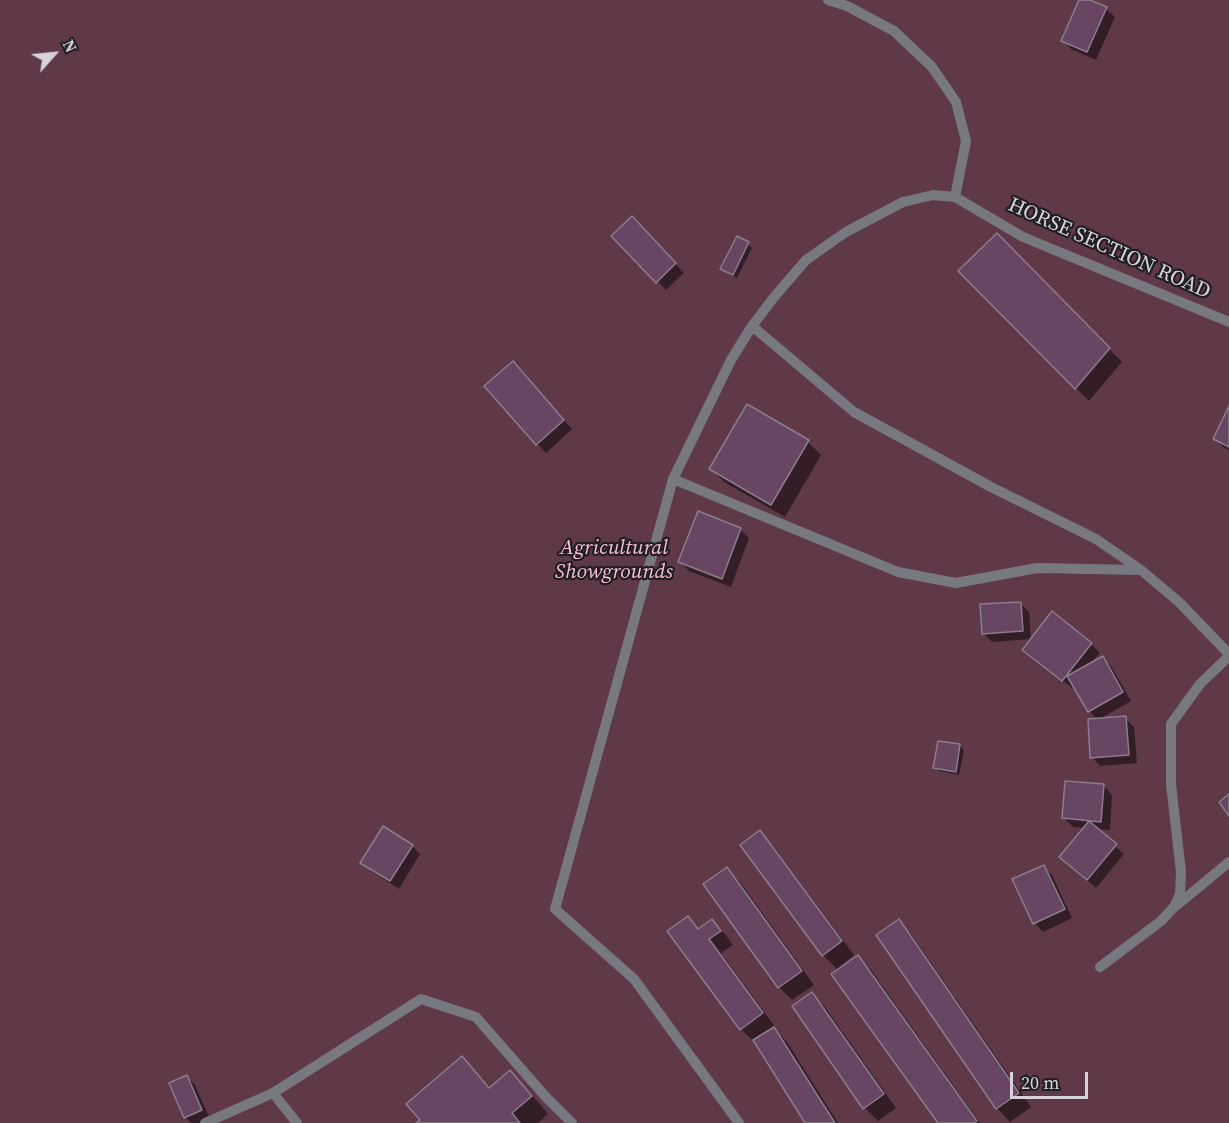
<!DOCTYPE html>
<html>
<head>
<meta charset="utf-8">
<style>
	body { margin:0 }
	#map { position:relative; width:1229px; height:1123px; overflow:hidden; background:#3c3443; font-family:"Source Serif 4",serif }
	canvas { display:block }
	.north { position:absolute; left:24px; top:24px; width:60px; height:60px; -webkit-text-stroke:4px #211e24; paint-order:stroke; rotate:63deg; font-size:16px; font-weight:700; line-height:24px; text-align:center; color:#d6d1da }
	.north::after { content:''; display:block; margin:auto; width:21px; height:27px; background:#d6d1da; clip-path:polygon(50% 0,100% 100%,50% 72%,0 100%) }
	.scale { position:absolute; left:1010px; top:1072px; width:78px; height:27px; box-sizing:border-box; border:3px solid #d6d1da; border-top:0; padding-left:8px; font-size:18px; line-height:21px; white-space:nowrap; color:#d6d1da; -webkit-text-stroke:4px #211e24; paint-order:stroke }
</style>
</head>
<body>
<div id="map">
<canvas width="1229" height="1123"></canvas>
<div class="north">N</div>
<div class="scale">20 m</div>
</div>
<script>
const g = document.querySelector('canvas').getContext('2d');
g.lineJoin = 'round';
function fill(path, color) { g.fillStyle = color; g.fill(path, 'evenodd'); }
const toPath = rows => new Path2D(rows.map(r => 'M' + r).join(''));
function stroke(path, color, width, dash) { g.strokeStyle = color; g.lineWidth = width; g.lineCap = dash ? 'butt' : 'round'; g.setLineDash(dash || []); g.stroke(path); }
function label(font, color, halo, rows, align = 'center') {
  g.font = font + ' "Source Serif 4",serif'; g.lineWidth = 4.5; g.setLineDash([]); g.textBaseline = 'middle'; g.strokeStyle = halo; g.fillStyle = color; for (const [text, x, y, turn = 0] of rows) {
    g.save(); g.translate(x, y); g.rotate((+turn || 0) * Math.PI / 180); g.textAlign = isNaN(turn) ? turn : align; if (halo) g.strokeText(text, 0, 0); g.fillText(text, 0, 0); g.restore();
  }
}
fill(toPath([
	[0,0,1229,0,1229,1123,0,1123]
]), '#603949');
fill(toPath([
	[1081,0,1087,0,1106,9,1115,17,1096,60,1071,49,1063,40],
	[632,218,684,273,666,290,613,236],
	[997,235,1122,362,1089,401,961,271],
	[748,244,752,248,737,278,726,272,722,268],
	[521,372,572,429,546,453,486,386],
	[1229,409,1229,450,1224,448,1215,439],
	[808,442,821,455,785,517,724,482,711,469],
	[740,529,749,538,731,587,689,571,680,562],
	[1020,603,1029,612,1031,639,992,642,983,633],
	[1091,644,1100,653,1090,664,1102,658,1111,666,1131,701,1098,720,1089,711,1074,685,1072,688,1033,658],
	[1125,718,1134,727,1137,763,1100,766,1092,757],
	[960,746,964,750,959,775,939,771,935,767],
	[1104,786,1112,795,1110,830,1096,829,1124,854,1096,888,1061,857,1085,828,1073,827,1064,818],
	[760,832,773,846,854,955,837,969,823,955,742,846],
	[412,846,420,854,399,889,371,871,362,863],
	[1043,867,1052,875,1072,918,1043,932,1035,923],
	[727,869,740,882,814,985,792,1000,779,987,705,885],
	[688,918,700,930,712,921,725,934,733,945,721,953,775,1027,774,1028,787,1042,838,1123,806,1123,755,1042,754,1042,741,1029,670,932],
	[898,921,911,934,1031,1107,1010,1122,997,1108,878,935],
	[858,957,871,970,980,1123,940,1123],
	[812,994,825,1007,896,1108,878,1121,865,1108],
	[462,1058,491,1089,510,1072,527,1089,548,1114,538,1123,418,1123],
	[187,1077,195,1085,210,1119,200,1123,191,1123,185,1117]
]), '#0007');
const building = toPath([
	[1079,0,1090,0,1107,7,1087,52,1061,41,1079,0],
	[632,216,676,263,656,283,611,236,632,216],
	[997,233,1110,348,1075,389,958,271,997,233],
	[737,236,749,242,733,275,720,269,737,236],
	[513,361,564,420,536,445,484,386,513,361],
	[747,404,809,440,771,505,709,469,747,404],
	[1229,406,1229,447,1213,439,1229,406],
	[698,511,741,528,722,579,678,562,698,511],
	[1021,602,1023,631,982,634,980,604,1021,602],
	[1052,611,1092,643,1062,681,1022,650,1052,611],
	[1103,656,1123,692,1088,712,1067,676,1103,656],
	[1126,716,1129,755,1090,758,1088,719,1126,716],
	[938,741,960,744,956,772,933,768,938,741],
	[1065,781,1104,784,1101,822,1062,818,1065,781],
	[1229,794,1229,816,1219,802,1229,794],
	[1089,821,1117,844,1087,880,1059,857,1089,821],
	[383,826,413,845,390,881,360,863,383,826],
	[760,830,842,941,822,956,740,845,760,830],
	[1044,865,1065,909,1033,924,1012,879,1044,865],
	[727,867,802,971,778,988,703,884,727,867],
	[688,916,698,929,712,919,721,931,709,939,763,1013,740,1030,667,931,688,916],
	[899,919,1019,1093,996,1109,876,935,899,919],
	[858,955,977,1121,974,1123,938,1123,831,974,858,955],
	[812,992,884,1094,863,1109,792,1006,812,992],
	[774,1027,835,1123,805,1123,753,1040,774,1027],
	[462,1056,489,1088,510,1070,532,1096,512,1113,520,1123,416,1123,420,1120,406,1104,462,1056],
	[187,1075,202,1110,184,1118,169,1083,187,1075]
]);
fill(building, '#674563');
stroke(building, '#8c7d8a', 1.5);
stroke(toPath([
	[828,0,847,6,894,31,932,67,956,102,966,141,955,197,1023,237,1229,322],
	[752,326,854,412,991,487,1096,539,1141,570,1179,602,1229,654],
	[673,479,898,572,956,583,1037,568,1141,570],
	[1176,906,1229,862],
	[1100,967,1161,921,1174,907,1180,894,1181,872,1171,784,1171,724,1200,684,1229,656],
	[273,1093,297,1123],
	[205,1123,273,1093,421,999,476,1017,545,1096,572,1123],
	[739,1123,634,979,555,909,673,479,731,360,752,326,775,296,806,260,846,232,903,202,933,195,955,197]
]), '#787880', 10);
label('21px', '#d6d1da', '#211e24', [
	["HORSE SECTION ROAD",1109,249,24]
]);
label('italic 21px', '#fbbdd4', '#211e24', [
	["Agricultural",614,549],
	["Showgrounds",614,573]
]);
</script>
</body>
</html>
